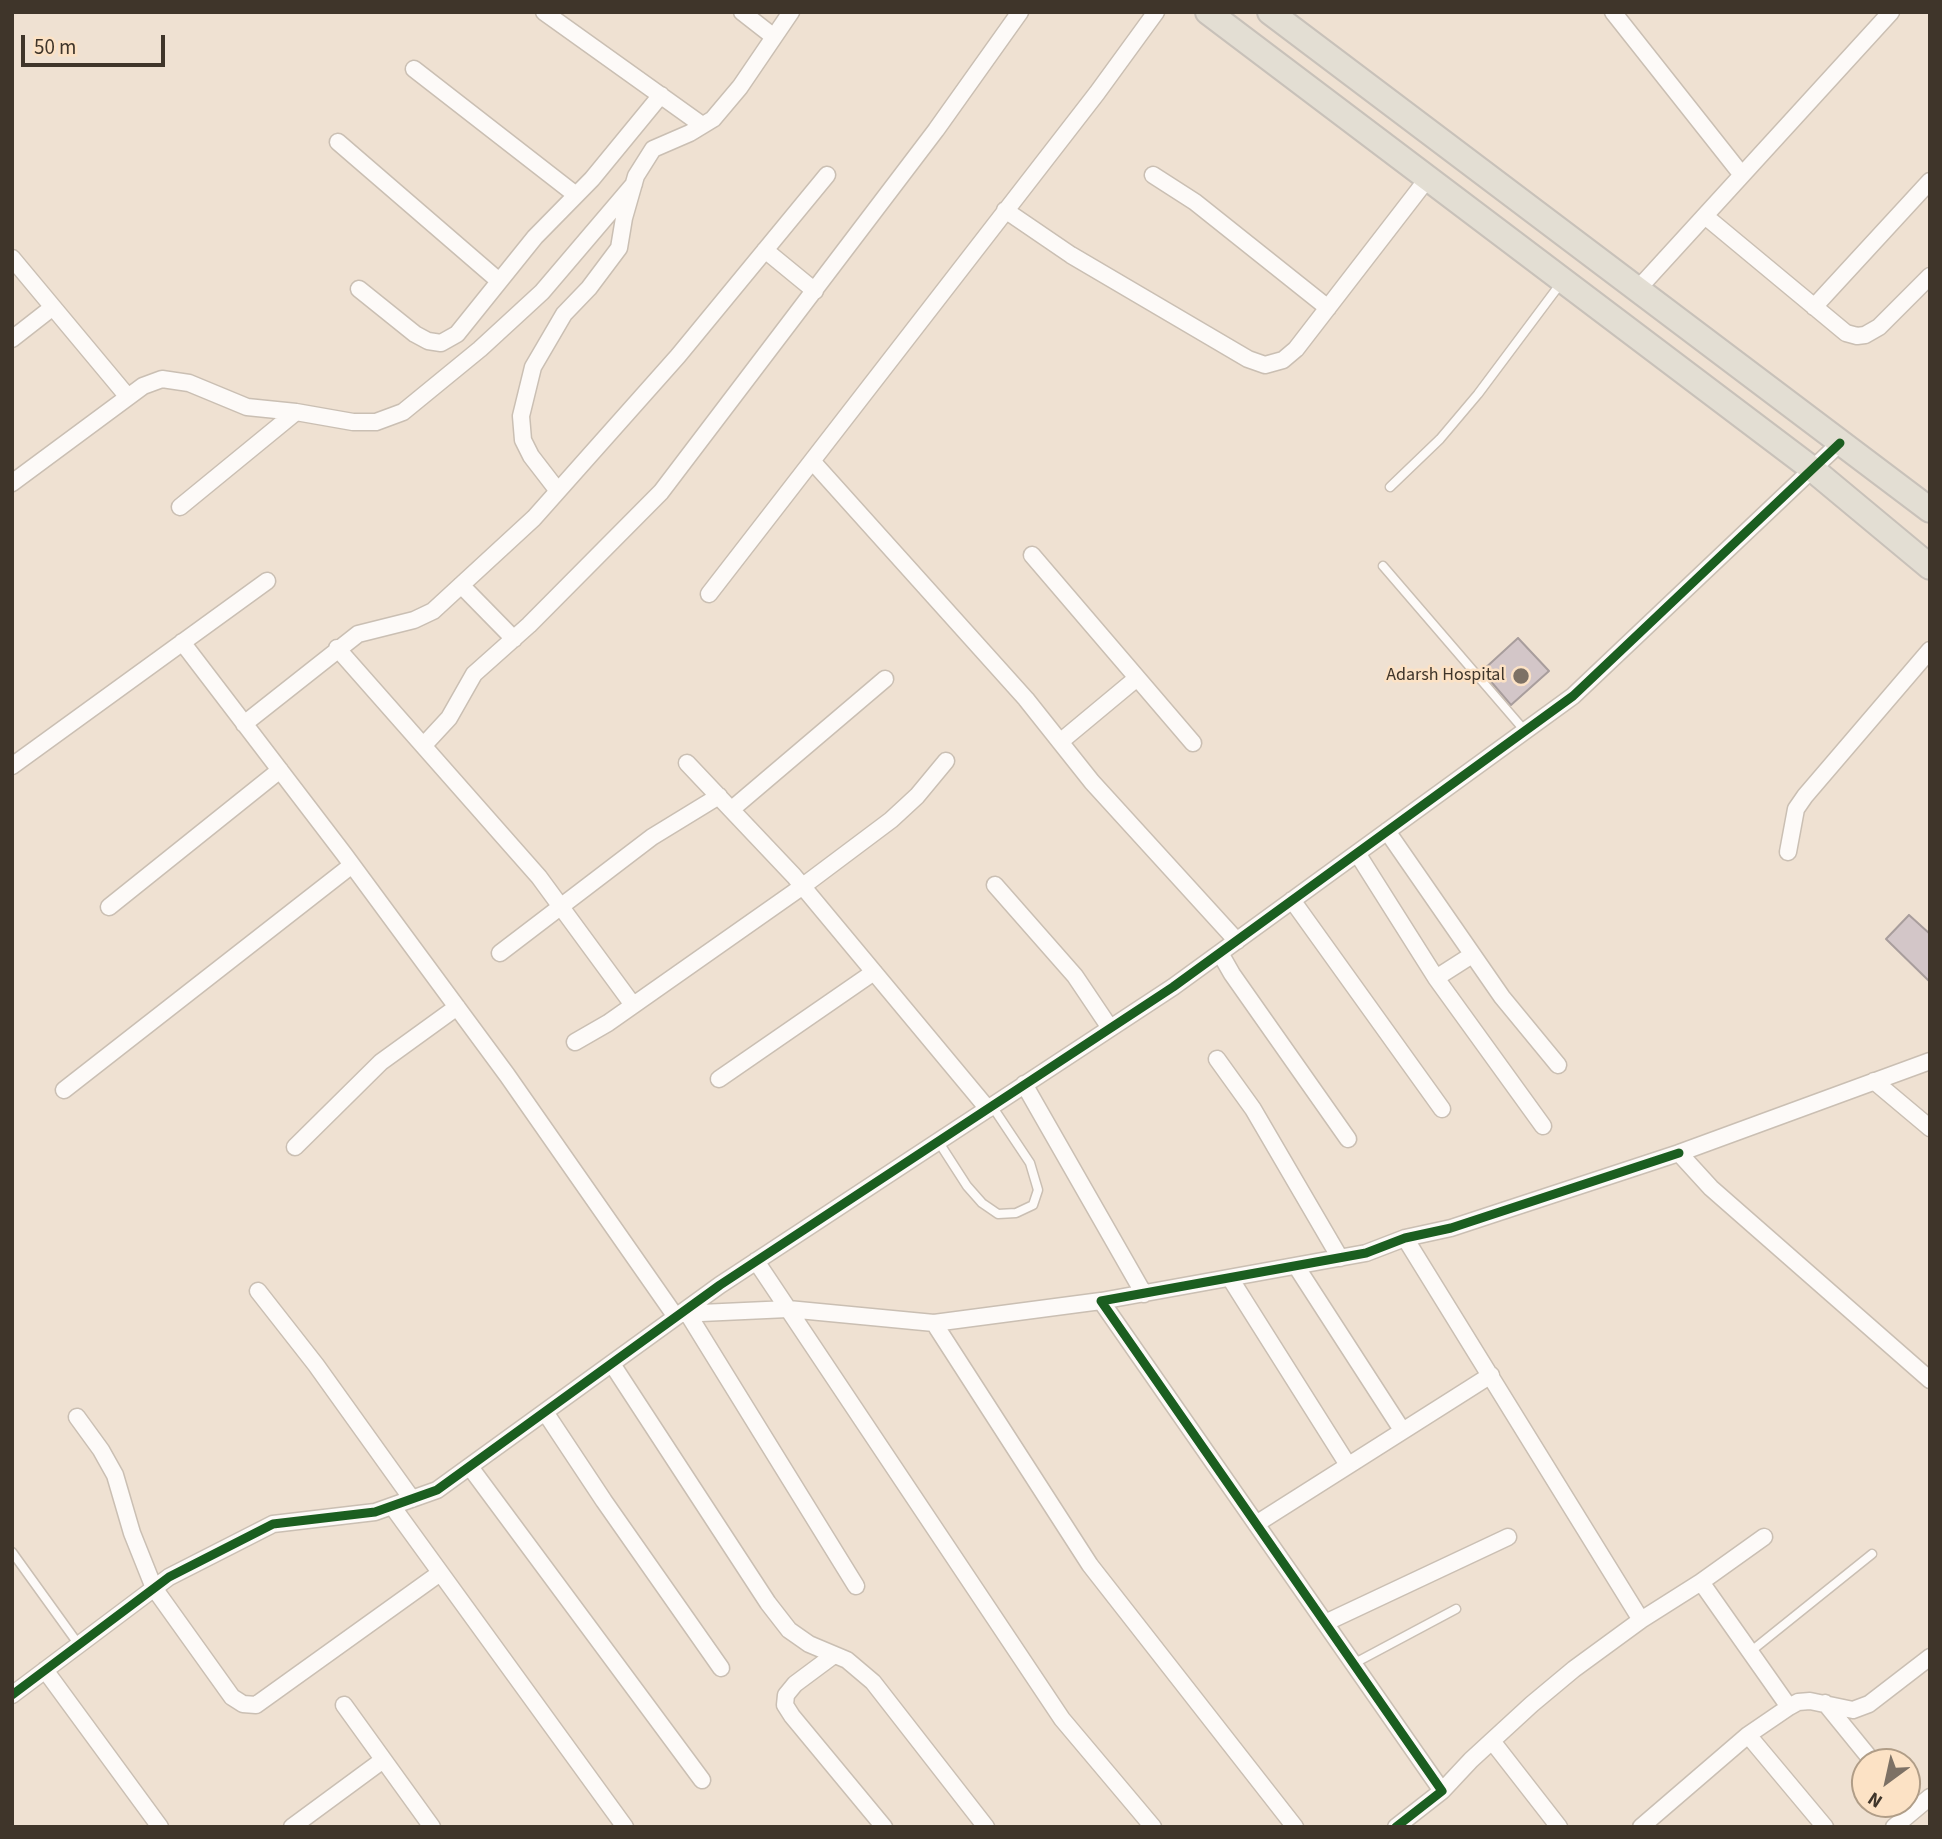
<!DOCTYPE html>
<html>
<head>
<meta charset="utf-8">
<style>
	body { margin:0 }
	#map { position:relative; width:1942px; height:1839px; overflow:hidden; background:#efe1d2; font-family:"Source Sans 3",sans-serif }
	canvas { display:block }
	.frame { position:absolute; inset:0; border:14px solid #3f352a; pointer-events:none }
	.north { position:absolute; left:1851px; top:1748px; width:70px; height:70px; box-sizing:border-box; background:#fce2c5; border:2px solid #b09d87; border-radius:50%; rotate:213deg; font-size:19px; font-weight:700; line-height:28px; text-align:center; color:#3f352a }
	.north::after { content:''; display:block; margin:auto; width:24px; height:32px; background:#7d7165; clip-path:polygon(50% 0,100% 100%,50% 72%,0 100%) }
	.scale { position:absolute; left:21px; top:35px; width:144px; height:32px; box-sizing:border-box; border:4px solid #3f352a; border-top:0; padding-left:9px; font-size:21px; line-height:24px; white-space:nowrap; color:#3f352a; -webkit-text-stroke:5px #fce2c5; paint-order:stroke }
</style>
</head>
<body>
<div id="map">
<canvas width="1942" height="1839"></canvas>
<div class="frame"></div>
<div class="north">N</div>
<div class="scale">50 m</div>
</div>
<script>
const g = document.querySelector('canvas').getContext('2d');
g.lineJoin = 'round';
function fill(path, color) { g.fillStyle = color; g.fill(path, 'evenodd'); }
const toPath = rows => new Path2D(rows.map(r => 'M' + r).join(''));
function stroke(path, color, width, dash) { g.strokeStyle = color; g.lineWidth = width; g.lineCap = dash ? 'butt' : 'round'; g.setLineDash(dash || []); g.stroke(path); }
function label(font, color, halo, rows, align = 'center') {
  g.font = font + ' "Source Sans 3",sans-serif'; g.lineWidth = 5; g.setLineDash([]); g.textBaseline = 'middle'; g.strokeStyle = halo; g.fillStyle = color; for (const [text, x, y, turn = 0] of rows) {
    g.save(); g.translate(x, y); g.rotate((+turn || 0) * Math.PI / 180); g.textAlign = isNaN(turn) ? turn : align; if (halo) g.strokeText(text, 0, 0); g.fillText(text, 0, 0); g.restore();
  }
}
const building = toPath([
	[1518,638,1549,671,1511,705,1482,671,1518,638],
	[1909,915,1930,934,1930,982,1886,939,1909,915]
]);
fill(building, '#d3c6c8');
stroke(building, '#a89d9c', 2);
const service = toPath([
	[1390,487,1440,439,1478,394,1561,283],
	[1383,566,1525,731],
	[938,1141,967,1186,982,1203,998,1214,1016,1213,1033,1205,1038,1190,1030,1163,992,1106],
	[12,1552,79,1645],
	[1750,1652,1872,1554],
	[1353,1664,1456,1609]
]);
const minor = toPath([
	[544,12,702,125],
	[742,12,774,37],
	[1613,12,1742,175],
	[414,69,576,195],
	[338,142,499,281],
	[1153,175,1195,202,1328,308],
	[1005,210,1071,255,1248,359,1265,365,1283,360,1296,349,1428,178],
	[1705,216,1846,333,1857,336,1865,335,1879,327,1930,276],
	[765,250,815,291],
	[12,258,128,397],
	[359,289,415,334,428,341,441,343,457,334,535,237,592,179,661,95],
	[1637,290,1891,12],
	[1814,307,1930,181],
	[12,339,53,307],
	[813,462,1026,699,1092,782,1237,941],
	[12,483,143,386,162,379,189,383,247,407,296,412,353,422,376,422,403,412,480,349,542,292,634,184],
	[558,491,531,456,523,440,521,416,533,367,564,314,589,288,619,248,624,218,636,176,653,149,690,133,713,119,740,87,791,12],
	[180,507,296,412],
	[1032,555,1193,743],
	[461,585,514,639],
	[709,594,1097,93,1156,12],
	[182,642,344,854,507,1075,676,1317],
	[337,648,539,877,633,1005],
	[244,724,358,634,414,620,433,611,534,518,678,356,827,175],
	[1060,742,1137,678],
	[424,745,449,718,474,674,529,625,661,492,936,130,1020,12],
	[687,763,794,876,988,1109],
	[12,766,267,581],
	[732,809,885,679],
	[1387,831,1502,997,1558,1065],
	[1788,852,1796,809,1805,796,1930,650],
	[1357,853,1436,978,1543,1126],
	[995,885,1075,976,1110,1028],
	[1292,900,1442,1109],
	[109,907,280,770],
	[500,953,652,837,719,796],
	[1220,953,1232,974,1348,1139],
	[1436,978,1472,955],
	[575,1042,608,1023,803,886,891,820,917,796,946,761],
	[1217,1059,1253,1109,1340,1258],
	[1930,1061,1679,1153,1711,1188,1930,1380],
	[719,1079,874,972],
	[1874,1081,1930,1128],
	[1024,1084,1144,1294],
	[64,1090,352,865],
	[295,1147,381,1062,457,1007],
	[1405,1238,1641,1620,1701,1582,1789,1707,1748,1735,1825,1827],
	[756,1261,1062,1719,1153,1827],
	[1296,1266,1402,1430],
	[1230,1278,1348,1465],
	[258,1291,316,1365,412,1499],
	[679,1314,788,1309,934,1323,1090,1565,1295,1827],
	[688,1314,856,1586],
	[934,1323,1101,1301],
	[612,1364,768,1603,789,1630,809,1644,847,1660,873,1682,986,1827],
	[545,1412,604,1501,721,1668],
	[77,1417,101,1450,115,1475,132,1533,154,1588,232,1697,243,1704,256,1705,440,1573],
	[470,1467,702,1780],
	[392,1506,625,1827],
	[1256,1524,1491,1375],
	[1701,1582,1764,1537],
	[1325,1623,1508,1537],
	[834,1655,795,1684,786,1695,785,1705,792,1716,884,1827],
	[45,1670,160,1827],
	[12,1695,169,1577,273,1524,375,1512,437,1490,720,1285,1173,987,1573,696,1840,443],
	[1825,1703,1873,1762],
	[344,1705,432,1827],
	[1789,1707,1798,1702,1810,1701,1853,1710,1869,1704,1930,1657],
	[1492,1741,1559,1827],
	[1442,1791,1471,1760,1532,1704,1574,1669,1641,1620],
	[292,1827,383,1760],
	[1396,1827,1442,1791,1101,1301,1366,1253,1405,1238,1451,1228,1679,1153],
	[1641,1827,1748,1735],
	[1894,1827,1930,1797]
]);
const primary = toPath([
	[1208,12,1811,468,1930,567],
	[1270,12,1930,510]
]);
stroke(service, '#cabfb3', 11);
stroke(minor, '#cabfb3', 19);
stroke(primary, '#c8c1b9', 28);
stroke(service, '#fdfaf8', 8);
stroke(minor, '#fdfaf8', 16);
stroke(primary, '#e3ded3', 24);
stroke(toPath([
	[12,1695,169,1577,273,1524,375,1512,437,1490,720,1285,1173,987,1573,696,1840,443],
	[1396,1827,1442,1791,1101,1301,1366,1253,1405,1238,1451,1228,1679,1153]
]), '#1b5e20', 9);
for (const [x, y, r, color] of [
	[1521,676,9,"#7d7165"]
]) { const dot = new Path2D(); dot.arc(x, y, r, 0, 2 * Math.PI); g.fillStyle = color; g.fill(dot); stroke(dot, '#fce2c5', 2.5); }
label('18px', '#3f352a', '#fce2c5', [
	["Adarsh Hospital",1505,676]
], 'right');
</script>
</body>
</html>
